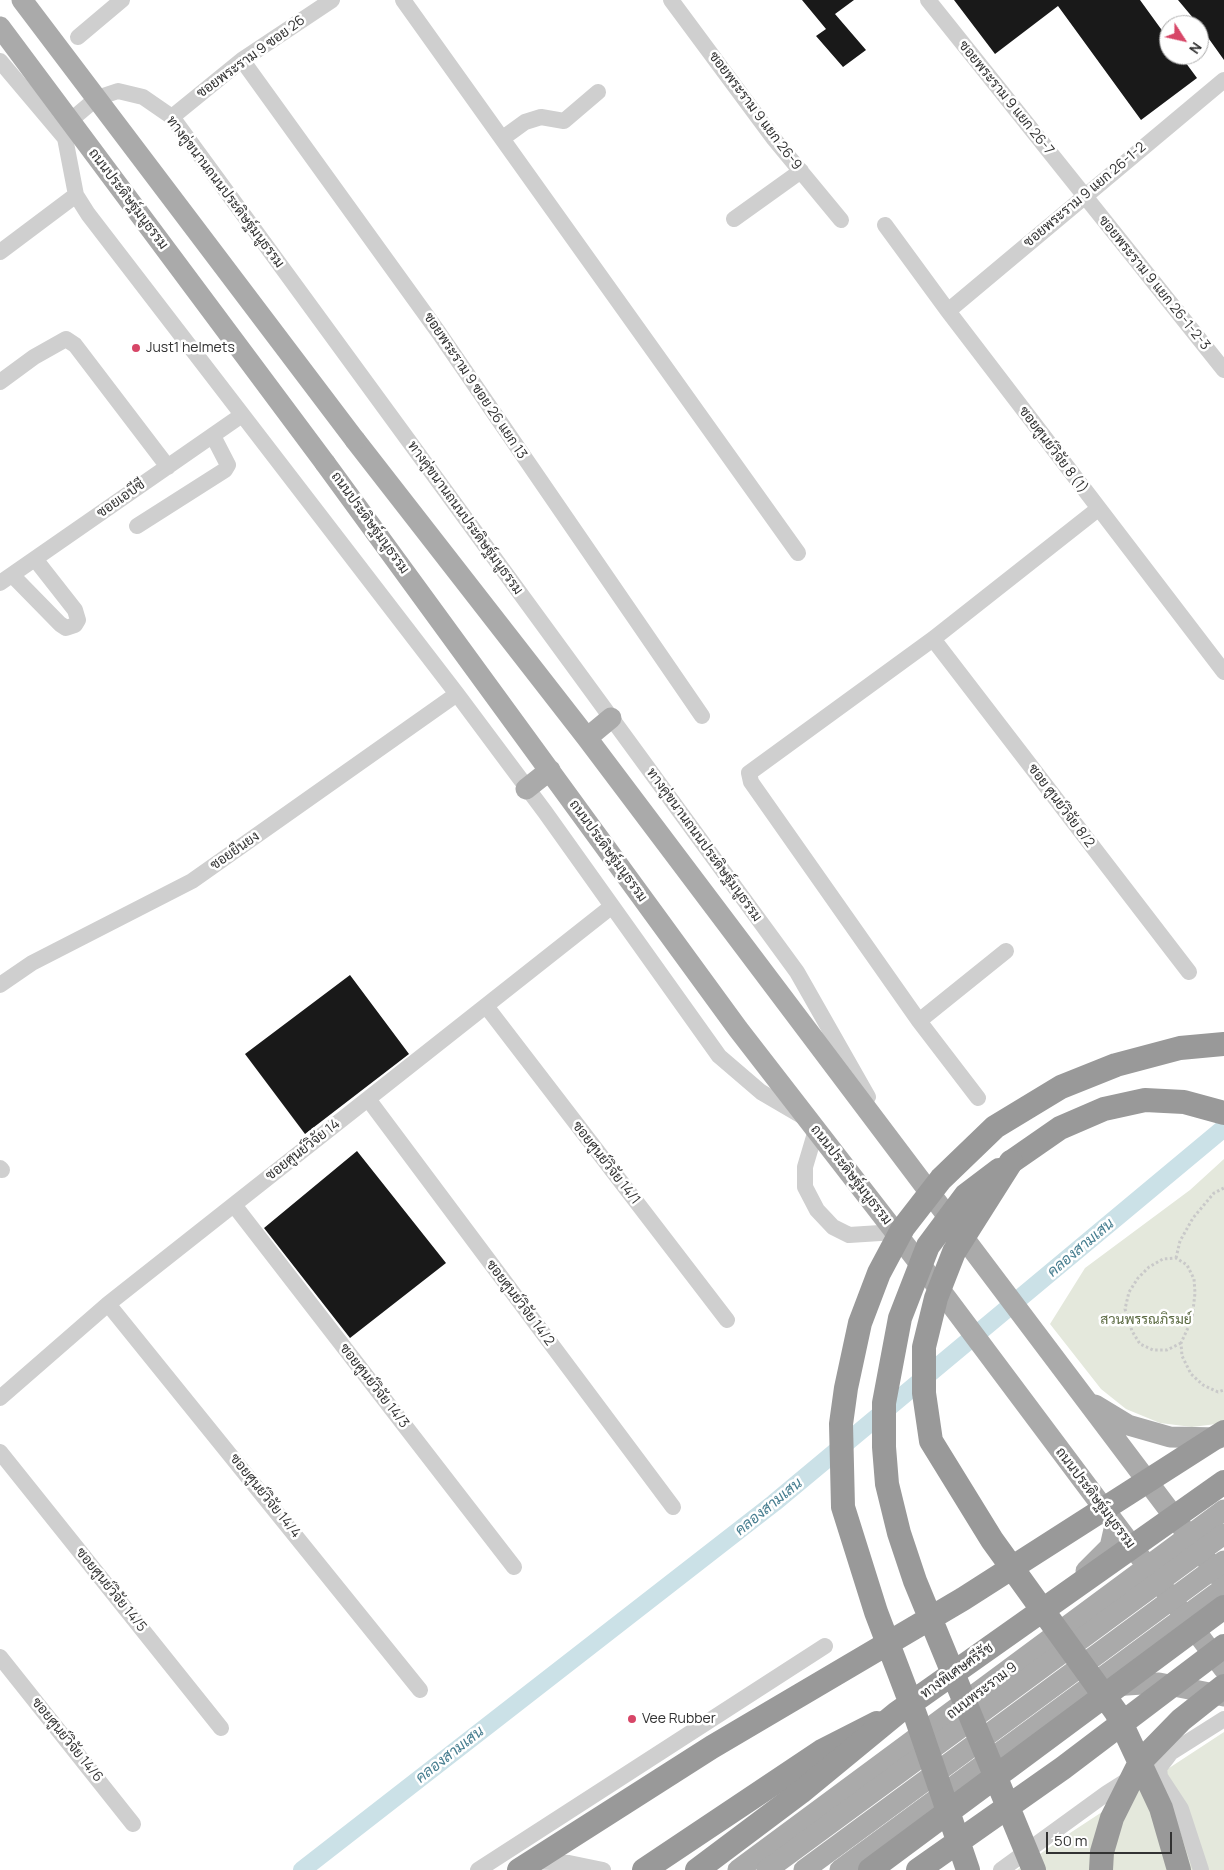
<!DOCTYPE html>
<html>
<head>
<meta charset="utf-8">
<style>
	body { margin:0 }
	#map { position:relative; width:1224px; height:1870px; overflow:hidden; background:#fff; font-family:Manrope,sans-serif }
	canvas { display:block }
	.north { position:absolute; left:1159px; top:15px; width:50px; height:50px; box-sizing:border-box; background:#fff; border:1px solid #adadad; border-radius:50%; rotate:125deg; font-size:14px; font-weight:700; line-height:20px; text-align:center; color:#323232 }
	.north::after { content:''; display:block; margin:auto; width:18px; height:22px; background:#d74667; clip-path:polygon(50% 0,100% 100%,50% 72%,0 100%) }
	.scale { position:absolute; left:1046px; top:1832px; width:126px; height:22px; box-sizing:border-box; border:2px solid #323232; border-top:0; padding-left:6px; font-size:15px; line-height:18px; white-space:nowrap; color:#323232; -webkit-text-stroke:4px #fff; paint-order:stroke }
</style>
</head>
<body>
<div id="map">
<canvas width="1224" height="1870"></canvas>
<div class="north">N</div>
<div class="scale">50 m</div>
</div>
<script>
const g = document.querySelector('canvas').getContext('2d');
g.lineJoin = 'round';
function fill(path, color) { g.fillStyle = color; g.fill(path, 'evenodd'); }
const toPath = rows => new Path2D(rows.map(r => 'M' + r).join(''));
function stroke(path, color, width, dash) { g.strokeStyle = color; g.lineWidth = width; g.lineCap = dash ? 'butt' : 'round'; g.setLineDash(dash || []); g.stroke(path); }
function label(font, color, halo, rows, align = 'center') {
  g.font = font + ' Manrope,Sarabun,sans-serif'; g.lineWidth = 5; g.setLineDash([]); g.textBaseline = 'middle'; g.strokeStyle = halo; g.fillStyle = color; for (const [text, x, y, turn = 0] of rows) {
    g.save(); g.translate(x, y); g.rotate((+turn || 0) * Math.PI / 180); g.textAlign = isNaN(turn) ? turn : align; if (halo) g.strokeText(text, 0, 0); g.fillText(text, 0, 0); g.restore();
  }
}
fill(toPath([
	[1224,1159,1224,1423,1192,1427,1160,1423,1126,1409,1101,1389,1050,1324,1085,1268,1190,1190],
	[1224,1732,1224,1870,1017,1870,1070,1833]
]), '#e4e8dc');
stroke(toPath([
	[302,1870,774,1503,1224,1128]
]), '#cbe1e7', 18);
fill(toPath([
	[802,0,854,0,835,14,866,50,843,67,816,36,826,29],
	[954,0,1140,0,1169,40,1169,55,1180,55,1197,78,1141,120,1058,6,995,54],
	[1178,0,1224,0,1224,60,1199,25],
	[350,975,409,1054,305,1134,245,1054],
	[357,1151,446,1263,350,1338,264,1228]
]), '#191919');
stroke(toPath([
	[1176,1258,1180,1241,1193,1218,1214,1193,1224,1188],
	[1181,1343,1167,1350,1153,1350,1140,1344,1132,1331,1125,1309,1129,1292,1138,1278,1149,1267,1163,1259,1176,1258,1187,1265,1194,1279,1195,1293,1192,1319,1181,1343,1182,1356,1191,1374,1203,1385,1218,1392,1224,1390]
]), '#c9c9c9', 3, [2.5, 2.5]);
stroke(toPath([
	[403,0,798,553],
	[671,0,774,139,841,220],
	[928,0,1224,370],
	[78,37,122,0],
	[242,60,439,333,702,716],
	[0,61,65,138],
	[172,117,242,60,332,0],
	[503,138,525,122,541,117,564,121,598,92],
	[734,219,801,171],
	[885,225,948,311,1224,672],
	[0,252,76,195],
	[948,311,1224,80],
	[0,382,34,357,66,339,75,345,168,467],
	[137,526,225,470,228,465,213,436],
	[12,575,60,624,66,628,75,625,78,620,75,610,35,559],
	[0,583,242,415],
	[933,639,1189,972],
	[0,985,32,963,192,881,457,694],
	[486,1006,727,1320],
	[919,1021,1006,951],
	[978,1098,919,1021,751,782,749,773,933,639,1098,509],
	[368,1099,673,1507],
	[802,1116,761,1092,719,1056,545,812,457,694,88,214,76,195,65,138,71,120,97,98,118,91,143,97,172,117,797,972,868,1097],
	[816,1130,805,1167,805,1187,817,1210,833,1227,849,1235,896,1232],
	[0,1168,2,1170],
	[234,1205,514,1567],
	[108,1304,420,1690],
	[0,1398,108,1304,611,907],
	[0,1452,221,1728],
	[0,1657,133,1824],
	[1169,1755,1159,1768,1160,1777,1181,1809,1201,1870],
	[531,1861,569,1863,603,1870],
	[478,1870,825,1646],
	[1001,1870,1107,1793,1224,1719]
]), '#cfcfcf', 16);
stroke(toPath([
	[355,440,587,738,1224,1583],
	[325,463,738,1029,947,1299,1224,1669],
	[587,738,611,718],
	[526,789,550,770],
	[1095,1405,1128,1425,1170,1437,1219,1438],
	[1086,1571,1110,1547,1115,1525],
	[1111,1686,1159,1683,1224,1696],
	[738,1870,1224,1510],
	[840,1870,1224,1588]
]), '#aaa', 21);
stroke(toPath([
	[1011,1162,1060,1128,1104,1109,1145,1100,1184,1102,1224,1113],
	[644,1870,822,1751,877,1723]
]), '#999', 24);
stroke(toPath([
	[22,0,355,440],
	[0,27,325,463],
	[767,1870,1224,1534],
	[804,1870,1224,1561]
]), '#aaa', 21);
stroke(toPath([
	[1011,1162,954,1252,936,1298,924,1347,924,1393,931,1441,992,1540,1116,1712,1161,1808,1179,1870],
	[999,1170,966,1195,928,1246,900,1318,884,1403,884,1447,887,1484,899,1533,915,1581,1034,1870],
	[519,1870,712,1747,963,1599,1224,1432],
	[697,1870,801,1792,897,1713,1224,1482],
	[870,1870,1224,1607],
	[918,1870,1063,1768,1224,1646],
	[968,1870,916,1717,876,1612,843,1507,841,1424,846,1388,860,1323,879,1273,903,1228,941,1179,995,1127,1061,1087,1116,1065,1180,1048,1224,1044],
	[1101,1870,1102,1852,1112,1818,1140,1762,1181,1720,1224,1686]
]), '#999', 24);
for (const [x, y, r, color] of [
	[136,348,5,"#d74667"],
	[632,1719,5,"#d74667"]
]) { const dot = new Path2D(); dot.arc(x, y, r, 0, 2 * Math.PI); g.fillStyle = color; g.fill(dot); stroke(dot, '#fff', 2); }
label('14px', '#323232', '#fff', [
	["ซอยพระราม 9 ซอย 26",251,57,-36],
	["ซอยพระราม 9 แยก 26-7",1006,98,51],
	["ซอยพระราม 9 แยก 26-9",755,111,53],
	["ทางคู่ขนานถนนประดิษฐ์มนูธรรม",225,192,53],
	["ซอยพระราม 9 แยก 26-1-2",1085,195,-40],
	["ถนนประดิษฐ์มนูธรรม",128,199,53],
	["ซอยพระราม 9 แยก 26-1-2-3",1154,283,51],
	["ซอยพระราม 9 ซอย 26 แยก 13",475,386,56],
	["ซอยศูนย์วิจัย 8 (1)",1053,450,53],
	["ซอยเอบีซี",121,499,-35],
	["ทางคู่ขนานถนนประดิษฐ์มนูธรรม",465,518,54],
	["ถนนประดิษฐ์มนูธรรม",370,523,54],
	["ซอย ศูนย์วิจัย 8/2",1061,806,53],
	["ทางคู่ขนานถนนประดิษฐ์มนูธรรม",704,845,54],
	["ซอยยืนยง",235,851,-35],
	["ถนนประดิษฐ์มนูธรรม",608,851,54],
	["ซอยศูนย์วิจัย 14",303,1150,-38],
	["ซอยศูนย์วิจัย 14/1",606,1163,52],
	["ถนนประดิษฐ์มนูธรรม",851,1175,52],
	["ซอยศูนย์วิจัย 14/2",520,1303,53],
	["ซอยศูนย์วิจัย 14/3",374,1386,52],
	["ซอยศูนย์วิจัย 14/4",265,1496,51],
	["ถนนประดิษฐ์มนูธรรม",1095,1498,53],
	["ซอยศูนย์วิจัย 14/5",111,1590,51],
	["ทางพิเศษศรีรัช",957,1671,-35],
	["ถนนพระราม 9",982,1691,-37],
	["ซอยศูนย์วิจัย 14/6",67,1740,51]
]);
label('14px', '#323232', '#fff', [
	["Just1 helmets",146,348],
	["Vee Rubber",642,1719]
], 'left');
label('14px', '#5c6b43', '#fff', [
	["สวนพรรณภิรมย์",1146,1320]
]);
label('italic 15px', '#467d8f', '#fff', [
	["คลองสามเสน",1081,1248,-40],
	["คลองสามเสน",769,1507,-39],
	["คลองสามเสน",450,1755,-38]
]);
</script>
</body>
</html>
